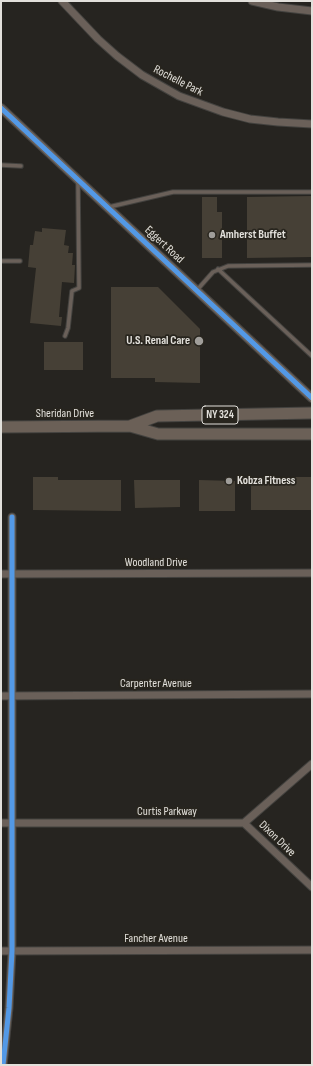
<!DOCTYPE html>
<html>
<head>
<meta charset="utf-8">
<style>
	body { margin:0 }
	#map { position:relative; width:313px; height:1066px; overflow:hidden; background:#262420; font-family:"Sofia Sans Condensed",sans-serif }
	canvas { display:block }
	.frame { position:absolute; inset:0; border:2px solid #e2e0db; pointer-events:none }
</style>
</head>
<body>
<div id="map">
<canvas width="313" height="1066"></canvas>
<div class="frame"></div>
</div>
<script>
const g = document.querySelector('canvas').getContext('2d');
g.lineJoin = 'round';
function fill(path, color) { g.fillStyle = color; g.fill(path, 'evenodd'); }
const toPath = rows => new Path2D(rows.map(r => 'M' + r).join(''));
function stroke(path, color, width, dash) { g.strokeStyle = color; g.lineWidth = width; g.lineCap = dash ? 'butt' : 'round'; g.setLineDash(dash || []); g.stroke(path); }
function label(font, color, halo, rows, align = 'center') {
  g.font = font + ' "Sofia Sans Condensed",sans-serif'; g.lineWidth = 3.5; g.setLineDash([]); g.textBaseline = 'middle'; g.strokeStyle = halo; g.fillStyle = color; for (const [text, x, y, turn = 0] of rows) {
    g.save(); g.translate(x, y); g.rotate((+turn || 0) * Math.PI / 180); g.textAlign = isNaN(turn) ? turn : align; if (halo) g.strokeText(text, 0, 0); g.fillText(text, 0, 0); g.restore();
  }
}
fill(toPath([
	[312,196,312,257,247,258,247,197],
	[202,197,217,197,217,212,222,212,222,258,202,258],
	[42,228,66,230,64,245,69,246,68,253,73,253,72,265,75,265,74,283,62,282,59,317,62,317,61,326,30,323,36,268,28,267,30,245,33,245,35,231,42,232],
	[111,287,158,287,200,329,200,383,155,382,155,378,111,378],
	[44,342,83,342,83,370,44,370],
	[33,477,58,477,58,480,121,480,121,511,33,510],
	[251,477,312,477,312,510,251,510],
	[134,480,180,480,180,507,135,508],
	[199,480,235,481,235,511,199,511]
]), '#464036');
const service = toPath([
	[1,165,21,166],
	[109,207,173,192,312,192],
	[1,261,20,261],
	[218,269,312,356],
	[197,290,213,272,228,266,312,265],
	[65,336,68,328,72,291,79,288,78,183]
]);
const minor = toPath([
	[62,1,98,39,117,56,142,75,179,96,223,112,250,119,278,122,312,124],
	[252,1,278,7,312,11],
	[1,574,312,573],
	[1,696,312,694],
	[1,823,244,823,312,764],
	[244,823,312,887],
	[1,951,312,950],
	[3,1065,9,1008,12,951,12,517]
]);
const tertiary = toPath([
	[1,108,312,398]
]);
const primary = toPath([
	[130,426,157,416,312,413],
	[1,427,130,426,158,434,312,434]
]);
stroke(service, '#43423f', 5.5);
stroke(minor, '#43423f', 9);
stroke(tertiary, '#43423f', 10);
stroke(primary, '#43423f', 13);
stroke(service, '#6a6059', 3.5);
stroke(minor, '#6a6059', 7);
stroke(tertiary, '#6a6059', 8);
stroke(primary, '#6b6057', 11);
stroke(toPath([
	[1,108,312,398],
	[3,1065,9,1008,12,951,12,517]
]), '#5399e6', 5);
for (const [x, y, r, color] of [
	[212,235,4,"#a09e9a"],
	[199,341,5,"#a09e9a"],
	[229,481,4,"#a09e9a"]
]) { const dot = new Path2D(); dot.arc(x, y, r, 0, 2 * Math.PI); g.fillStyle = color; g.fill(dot); stroke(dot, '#28251e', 1.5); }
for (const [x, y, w] of [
	[220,415,36]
]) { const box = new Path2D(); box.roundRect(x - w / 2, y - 9, w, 18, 3); g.fillStyle = '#28251e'; g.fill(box); stroke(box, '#e2e0db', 1); }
label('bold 11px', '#e2e0db', null, [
	["NY 324",220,415]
]);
label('12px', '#e2e0db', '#28251e', [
	["Rochelle Park",178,81,27],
	["Eggert Road",164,245,43],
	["Sheridan Drive",65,414],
	["Woodland Drive",156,563],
	["Carpenter Avenue",156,684],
	["Curtis Parkway",167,812],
	["Dixon Drive",277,839,44],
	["Fancher Avenue",156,939]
]);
label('bold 12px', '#e2e0db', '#28251e', [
	["Amherst Buffet",220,235],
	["U.S. Renal Care",190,341,"right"],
	["Kobza Fitness",237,481]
], 'left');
</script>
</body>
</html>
